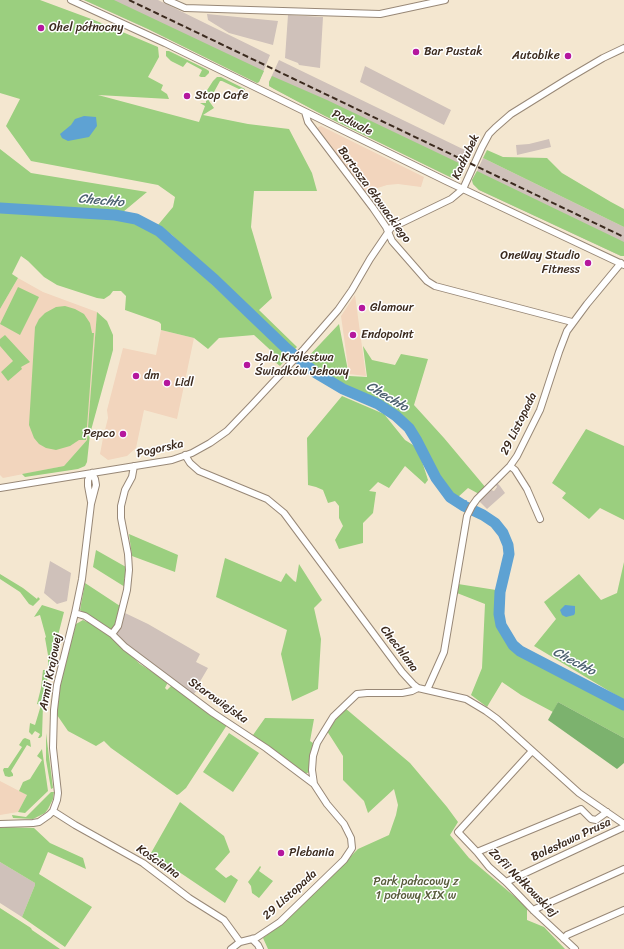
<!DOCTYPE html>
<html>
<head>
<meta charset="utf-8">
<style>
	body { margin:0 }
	canvas { display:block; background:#f4e7d0 }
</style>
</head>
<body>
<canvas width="624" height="949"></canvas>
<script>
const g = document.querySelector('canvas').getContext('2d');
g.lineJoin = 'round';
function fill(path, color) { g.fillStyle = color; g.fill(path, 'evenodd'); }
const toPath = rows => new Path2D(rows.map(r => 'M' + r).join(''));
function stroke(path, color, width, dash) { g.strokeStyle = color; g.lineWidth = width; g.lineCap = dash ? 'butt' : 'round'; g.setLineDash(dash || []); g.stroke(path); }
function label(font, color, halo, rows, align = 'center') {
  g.font = font + ' Sriracha,sans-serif'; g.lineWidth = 3; g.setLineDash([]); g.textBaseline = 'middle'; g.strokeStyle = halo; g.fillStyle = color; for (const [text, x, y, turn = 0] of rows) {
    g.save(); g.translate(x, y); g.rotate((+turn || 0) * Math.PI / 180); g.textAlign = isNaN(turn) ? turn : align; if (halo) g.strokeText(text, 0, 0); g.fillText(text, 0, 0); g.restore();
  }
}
fill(toPath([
	[321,126,424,177,421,187,398,184,387,185,365,192,318,131,318,127],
	[18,278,43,292,97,312,87,440,64,466,3,478,0,475,0,309],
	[355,295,366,376,349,374,341,316],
	[161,330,194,338,177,419,144,410,136,448,127,456,108,460,100,454,103,438,108,418,107,410,123,348,156,355],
	[0,781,27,795,18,812,0,815]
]), '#f2d5bd');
fill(toPath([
	[84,0,158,0,270,55,259,82,257,83,148,29],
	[207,14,278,21,273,45,229,33,208,20],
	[288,15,323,17,320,68,299,65,298,63,285,58],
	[279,60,471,153,461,177,458,179,450,177,325,116,269,86,269,82],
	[365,66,451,110,444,125,360,82],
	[549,139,551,147,517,155,516,145,529,144],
	[483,158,624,227,624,256,621,256,479,190,473,184,472,180,477,171],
	[496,482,500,486,505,493,487,509,479,501,488,491,491,490,494,491,497,487,496,485],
	[50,561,71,573,67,601,57,604,44,593],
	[125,613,148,624,200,654,196,662,208,668,198,685,200,687,193,695,115,639],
	[0,862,35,883,35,885,22,917,0,903]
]), '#cfc1ba');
fill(toPath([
	[0,0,40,0,94,20,158,47,159,57,148,77,163,85,161,90,167,94,169,99,98,95,199,122,205,106,200,103,206,103,206,101,208,100,208,98,202,98,213,81,217,77,221,77,245,89,245,90,241,90,222,81,220,81,209,101,214,108,203,115,248,124,289,129,312,173,317,191,254,191,251,227,272,298,259,310,297,347,293,351,277,337,172,235,158,225,173,207,175,197,158,185,31,161,6,126,20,99,0,93],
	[84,0,114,0,264,71,259,82,257,83,148,29],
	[166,51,169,51,206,69,209,71,209,73,205,77,201,77,199,76,202,70,187,62,183,67,171,61,166,56],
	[272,76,327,100,461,164,465,167,461,177,458,179,450,177,325,116,274,89,269,86,269,82],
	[0,149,31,173,147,192,123,212,95,209,0,204],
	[487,150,503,157,547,158,562,173,611,202,624,209,624,227,483,158],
	[477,171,624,242,624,256,621,256,479,190,473,184,472,180],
	[0,211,110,218,134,222,158,234,280,348,288,357,280,366,275,362,278,357,254,335,219,338,208,349,194,338,161,330,161,324,159,322,125,310,126,296,121,291,113,291,110,295,104,299,97,298,57,285,44,277,28,261,21,256,12,274,18,278,0,309],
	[18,287,39,297,20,335,0,324],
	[65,306,75,309,84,314,90,323,92,333,94,333,86,440,79,440,70,446,56,450,46,448,39,444,34,438,29,425,35,327,39,319,45,313,56,307],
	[97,312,107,321,113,335,113,350,90,434,87,462,85,466,78,469,25,477,22,474,64,466,87,440],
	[339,324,349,376,367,377,363,346,372,360,395,365,401,354,428,359,414,405,444,438,486,488,479,494,468,488,457,498,452,495,440,480,416,435,397,412,321,374,304,361],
	[5,335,30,362,21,367,22,369,8,381,1,372,13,361,0,346,0,339],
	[342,396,384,414,405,440,413,445,420,455,428,480,425,484,405,466,389,488,378,482,369,491,376,492,373,513,363,523,363,543,339,549,335,540,343,526,339,518,339,506,335,501,328,503,323,490,316,487,308,485,307,438],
	[586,429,624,446,624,520,600,508,589,519,562,498,566,493,552,483],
	[129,534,178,555,175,572,132,556],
	[96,550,126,567,126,577,124,578,125,587,93,567],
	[225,558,281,582,286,573,294,581,296,582,299,564,322,600,314,608,321,639,318,689,292,701,281,654,287,630,216,597],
	[624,562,624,700,534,646,556,619,544,602,579,574,601,600,617,593],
	[0,574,23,588,37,599,38,597,40,599,33,606,29,604,20,592,0,579],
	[85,583,120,606,116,623,114,628,110,630,80,610],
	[458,584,496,590,495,616,503,635,511,646,521,655,624,709,624,738,558,702,553,712,521,695,502,682,487,707,471,695,482,668,485,604,457,593],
	[42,605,64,612,48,675,43,705,42,736,40,738,38,738,40,734,35,731,32,735,29,732,30,723,35,725,41,705,37,704,41,688,43,670,48,670,48,655,45,638,46,637,40,615,34,617],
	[83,620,87,622,87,621,112,638,140,664,168,682,165,688,167,690,172,685,227,725,186,788,179,794,177,795,111,748,104,741,96,746,68,731,57,715,58,691,76,624],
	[345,708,410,763,447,807,458,822,450,835,469,858,527,907,527,920,544,927,565,949,268,949,263,938,287,920,358,849,389,835,396,815,398,805,394,789,368,813,364,801,343,780,343,756,327,731],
	[265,718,314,719,310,741,313,743,310,762,310,772,304,774,253,735],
	[46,733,53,788,51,789,46,760],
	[229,733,259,753,233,792,203,772],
	[25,738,30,740,31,747,27,745,11,771,13,774,13,776,9,777,5,776,3,770,4,768,8,768,22,747,19,745,23,739],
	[42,749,48,791,25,813,18,812,27,795,19,791,23,782,30,779,42,760,37,756],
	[51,792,54,792,53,799,48,809,45,813,33,819,13,818,12,815,26,817],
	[180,802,224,836,230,852,215,869,226,878,231,875,238,880,225,903,151,853],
	[6,827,34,828,50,843,83,858,86,869,48,852,39,874,92,907,65,947,22,917,35,885,35,883,0,862,0,828],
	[260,866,261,867,259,871,273,881,259,898,252,893,251,886,248,882],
	[0,908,31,928,32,930,60,949,0,949]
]), '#9bcf7f');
fill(toPath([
	[558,702,624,738,624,763,617,769,548,720]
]), '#7cb26e');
fill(toPath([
	[84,116,96,117,97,126,89,137,68,141,62,138,60,134,71,125,75,119],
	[565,605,575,606,575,613,574,615,566,617,562,615,560,610]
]), '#5ea2d3');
stroke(toPath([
	[461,505,466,501]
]), '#5ea2d3', 2);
stroke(toPath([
	[0,208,115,215,136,219,159,231,215,280,287,349,316,373,343,389,378,404,396,416,409,428,417,441,436,478,450,497,464,506,483,515,495,523,503,533,508,545,509,554,500,592,499,614,501,625,513,645,520,651,624,705]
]), '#5ea2d3', 11);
const minor = toPath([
	[71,0,165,43,261,90,446,181,624,265],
	[167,0,185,8,380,14,445,0],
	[305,112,308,122,373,208,386,227,392,241,427,281,435,286,572,322],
	[185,455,190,463,199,471,267,499,284,513,402,672,413,684,418,688,466,699,486,711,497,719,579,793,624,824],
	[134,466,132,477,125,490,121,506,121,518,128,554,129,570,127,590,118,626,112,634,125,647,213,713,266,748,314,784],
	[510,466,515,470,527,489,540,519],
	[0,488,172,460,192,453,210,443,227,431,251,406,304,349,338,310,352,290,370,259,391,228,451,199,463,189,482,147,489,134,495,128,511,114,569,78,603,58,624,48],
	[91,502,88,486,88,480,92,473],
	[75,613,85,616,112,634],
	[427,690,444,652,467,516,472,506,477,499,510,466,517,456,540,410,559,352,567,331,587,304,621,263],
	[532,751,458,832,477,852,489,867,506,882,533,910,575,949],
	[53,811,75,825,143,863,189,898,224,920,240,942],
	[0,824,33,823,39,822,49,815,53,811,57,800,58,793,53,748,54,710,57,685,75,613,82,579,91,504,96,485,95,479,92,473],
	[477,852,581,809,591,819,596,820,607,812],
	[506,882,624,827],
	[533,910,624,869],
	[252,939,258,945,260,949],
	[564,939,567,935,624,910],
	[231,949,240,942,256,938,280,922,344,860,352,848,351,838,344,824,327,804,314,784,312,770,313,756,317,743,333,717,357,694,367,693,402,693,412,691,418,688]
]);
stroke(minor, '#988877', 8);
stroke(minor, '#fff', 6);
stroke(toPath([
	[129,0,624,237]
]), '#3b2a1e', 2, [6, 3]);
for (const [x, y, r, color] of [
	[41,28,4,"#b5179e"],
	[416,52,4,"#b5179e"],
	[568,56,4,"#b5179e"],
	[187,96,4,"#b5179e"],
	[588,263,4,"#b5179e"],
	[362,308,4,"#b5179e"],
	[353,335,4,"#b5179e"],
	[247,365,4,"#b5179e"],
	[136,376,4,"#b5179e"],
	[167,383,4,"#b5179e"],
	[123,434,4,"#b5179e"],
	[281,853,4,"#b5179e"]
]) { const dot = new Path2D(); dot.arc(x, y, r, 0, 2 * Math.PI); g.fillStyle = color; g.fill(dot); stroke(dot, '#fff', 1.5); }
label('12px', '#3b2a1e', '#fff', [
	["Ohel północny",49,28],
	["Bar Pustak",424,52],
	["Autobike",560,56,"right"],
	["Stop Cafe",195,96],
	["OneWay Studio",580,256,"right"],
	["Fitness",580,270,"right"],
	["Glamour",370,308],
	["Endopoint",361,335],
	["Sala Królestwa",255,358],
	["Świadków Jehowy",255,372],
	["dm",144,376],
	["Lidl",175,383],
	["Pepco",115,434,"right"],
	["Plebania",289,853]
], 'left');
label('12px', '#3b2a1e', '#fff', [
	["Podwale",352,123,26],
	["Kadłubek",466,157,-65],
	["Bartosza Głowackiego",374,195,54],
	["29 Listopada",519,424,-64],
	["Pogorska",160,449,-13],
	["Chechlana",399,649,53],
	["Armii Krajowej",51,672,-79],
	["Starowiejska",218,701,35],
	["Bolesława Prusa",571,840,-25],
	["Kościelna",158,862,35],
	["Zofii Nałkowskiej",523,883,45],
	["29 Listopada",290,895,-42]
]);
label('12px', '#585c3b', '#fff', [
	["Park pałacowy z",416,882],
	["1 połowy XIX w",416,896]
]);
label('italic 13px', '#4b606f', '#fff', [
	["Chechło",101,201,5],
	["Chechło",387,397,31],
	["Chechło",574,662,28]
]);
</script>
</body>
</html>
